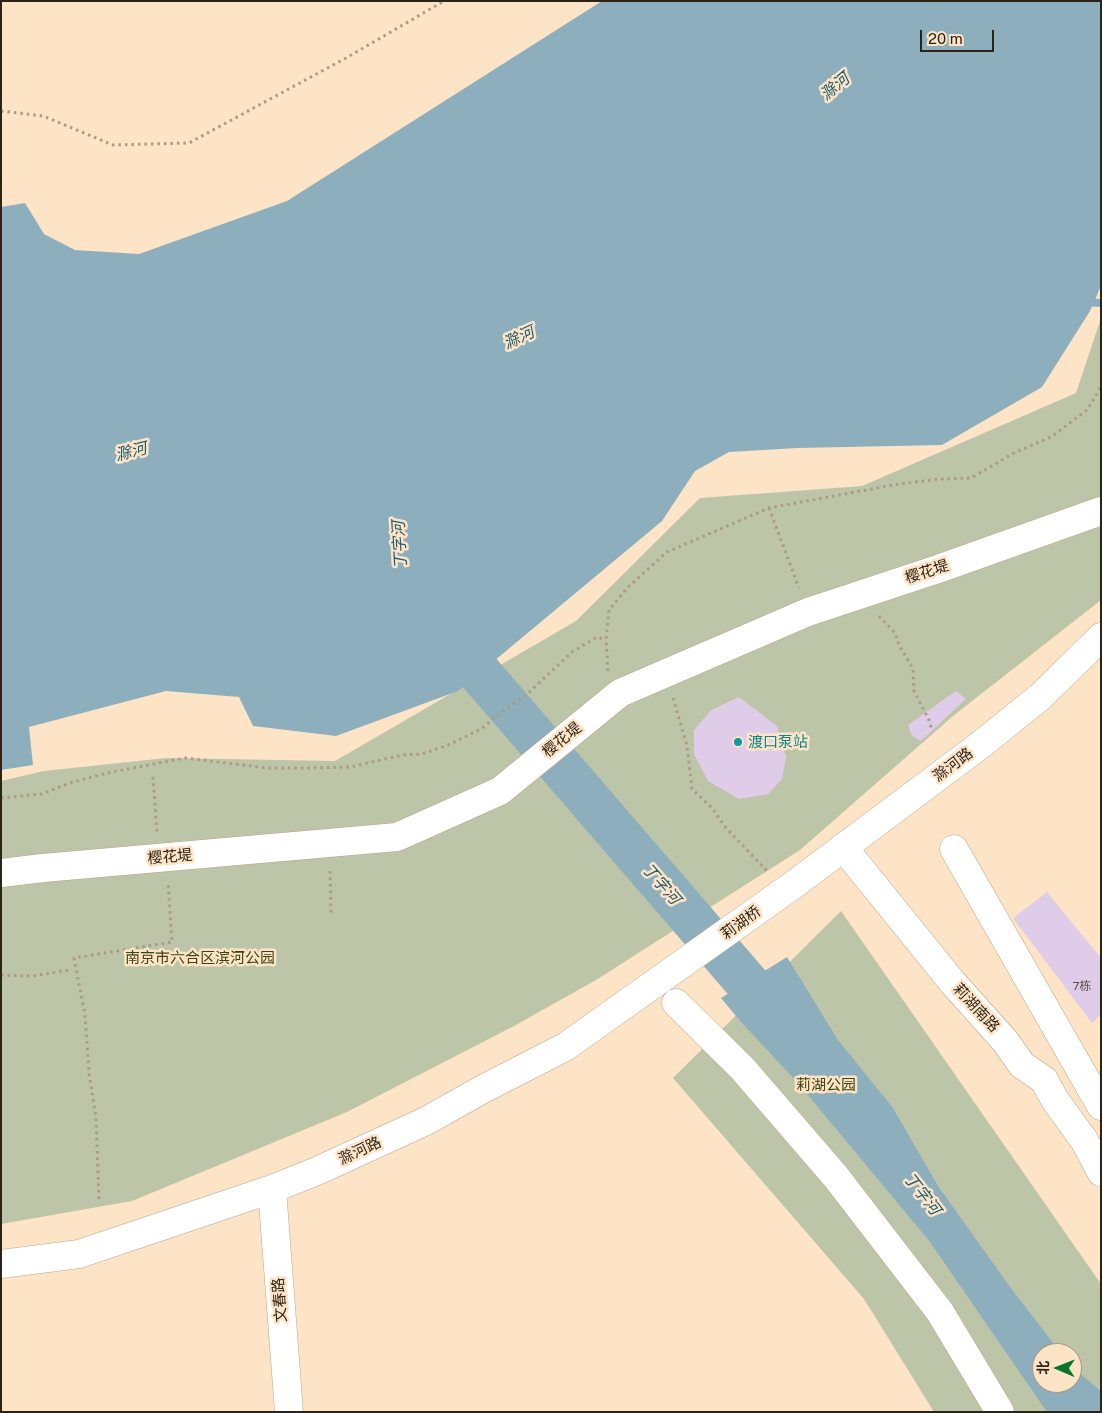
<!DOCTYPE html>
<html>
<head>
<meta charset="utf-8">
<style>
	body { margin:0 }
	#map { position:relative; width:1102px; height:1413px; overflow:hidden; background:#fde4c6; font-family:"Public Sans","Noto Sans SC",sans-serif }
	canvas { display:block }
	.frame { position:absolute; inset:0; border:2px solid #2c2317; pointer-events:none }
	.north { position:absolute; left:1032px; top:1343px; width:50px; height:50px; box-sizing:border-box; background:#fde4c6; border:1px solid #a99780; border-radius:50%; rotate:271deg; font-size:14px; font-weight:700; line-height:20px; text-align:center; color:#2c2317 }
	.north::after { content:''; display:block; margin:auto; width:18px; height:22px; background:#06762a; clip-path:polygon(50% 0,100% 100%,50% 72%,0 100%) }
	.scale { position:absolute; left:920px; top:30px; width:74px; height:22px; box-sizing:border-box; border:2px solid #2c2317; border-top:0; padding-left:6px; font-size:15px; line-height:18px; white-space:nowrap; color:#2c2317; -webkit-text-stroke:4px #fde4c6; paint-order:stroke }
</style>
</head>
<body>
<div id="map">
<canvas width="1102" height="1413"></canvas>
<div class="frame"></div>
<div class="north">北</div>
<div class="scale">20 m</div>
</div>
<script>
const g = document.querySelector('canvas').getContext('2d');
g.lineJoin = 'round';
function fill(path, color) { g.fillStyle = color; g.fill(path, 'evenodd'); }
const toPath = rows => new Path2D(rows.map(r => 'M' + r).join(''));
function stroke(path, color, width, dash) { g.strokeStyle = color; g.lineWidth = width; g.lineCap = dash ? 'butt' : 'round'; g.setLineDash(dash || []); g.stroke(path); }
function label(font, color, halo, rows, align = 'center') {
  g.font = font + ' "Public Sans","Noto Sans SC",sans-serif'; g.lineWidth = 5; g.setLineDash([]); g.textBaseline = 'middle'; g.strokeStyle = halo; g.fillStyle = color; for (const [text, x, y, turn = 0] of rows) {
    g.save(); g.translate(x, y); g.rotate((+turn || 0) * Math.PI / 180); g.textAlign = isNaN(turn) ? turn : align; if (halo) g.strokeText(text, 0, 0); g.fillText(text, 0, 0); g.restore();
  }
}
fill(toPath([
	[1101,318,1101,600,953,716,800,850,596,980,514,1026,347,1112,132,1201,1,1224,1,781,44,771,166,758,335,761,576,621,700,498,862,486,1076,393],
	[841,911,1101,1284,1101,1412,934,1412,864,1299,673,1078],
	[1042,1353,1072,1353,1072,1383,1042,1383]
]), '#bdc5a8');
fill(toPath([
	[602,1,1101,1,1101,286,1090,311,1042,387,942,445,798,448,729,452,695,471,662,521,458,691,336,736,253,726,239,697,166,691,29,727,33,765,1,770,1,207,25,203,44,234,75,250,139,254,287,201],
	[787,957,838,1040,893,1108,938,1186,1010,1287,1061,1353,1042,1353,1042,1383,1072,1383,1072,1367,1101,1391,1101,1412,1047,1412,930,1242,797,1082,741,1022,721,998]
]), '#8dafbd');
stroke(toPath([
	[1083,302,1101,303]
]), '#8dafbd', 8);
stroke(toPath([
	[440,627,786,1028]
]), '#8dafbd', 44);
fill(toPath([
	[956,691,966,699,921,741,912,736,908,725],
	[739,697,777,726,786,757,782,779,768,794,739,799,708,781,694,754,694,730,711,710],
	[1047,892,1101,958,1101,1014,1092,1023,1013,918]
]), '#decce8');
const minor = toPath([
	[843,847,953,983,1005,1041,1022,1065,1044,1080,1055,1100,1084,1140,1101,1172],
	[954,849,1101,1106],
	[1,873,43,868,397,837,500,791,620,693,808,612,938,569,1101,511],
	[676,1003,742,1068,836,1177,940,1312,1000,1412],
	[272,1189,289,1412],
	[1,1264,79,1254,272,1189,317,1171,426,1121,483,1089,565,1047,796,883,979,746,1040,697,1101,637]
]);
stroke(minor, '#bca488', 29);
stroke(toPath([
	[1,111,43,116,113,145,189,143,346,58,444,1],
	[769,508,799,588],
	[879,616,895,633,899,645,913,669,914,691,929,720,932,731],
	[608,671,606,640,609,610,628,587,667,552,769,508,893,485,939,479,971,478,1014,453,1051,437,1087,410,1101,387],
	[673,698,687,746,692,789,712,808,726,828,768,872],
	[153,777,157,832],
	[1,798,42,794,70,783,107,773,185,758,267,768,304,768,351,767,402,755,422,754,448,745,481,729,500,713,524,697,572,652,597,637,606,640],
	[330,871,331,913],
	[1,975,32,976,69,970],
	[99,1199,96,1118,89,1073,85,1015,74,958,172,942,168,882]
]), '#ad9a83', 3, [2.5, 4]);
stroke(minor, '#fff', 28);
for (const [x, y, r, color] of [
	[738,742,5,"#0f9aa8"]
]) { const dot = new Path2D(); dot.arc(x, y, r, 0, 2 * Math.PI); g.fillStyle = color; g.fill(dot); stroke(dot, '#fde4c6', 2); }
label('12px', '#584d4b', null, [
	["7栋",1082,986]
]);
label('15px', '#2c2317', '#fde4c6', [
	["樱花堤",927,572,-18],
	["樱花堤",562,740,-39],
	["滁河路",953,765,-37],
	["樱花堤",170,857,-5],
	["莉湖桥",741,923,-36],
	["莉湖南路",976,1008,47],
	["滁河路",360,1151,-25],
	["文春路",280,1300,-94]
]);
label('15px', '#0d838f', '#fde4c6', [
	["渡口泵站",748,742]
], 'left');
label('15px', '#3b4411', '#fde4c6', [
	["南京市六合区滨河公园",200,958],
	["莉湖公园",826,1085]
]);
label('italic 16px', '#1b5a71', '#fde4c6', [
	["滁河",835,87,-40],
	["滁河",519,338,-25],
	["滁河",131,452,-14],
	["丁字河",400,545,-93],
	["丁字河",661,884,49],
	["丁字河",922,1194,52]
]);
</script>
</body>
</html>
